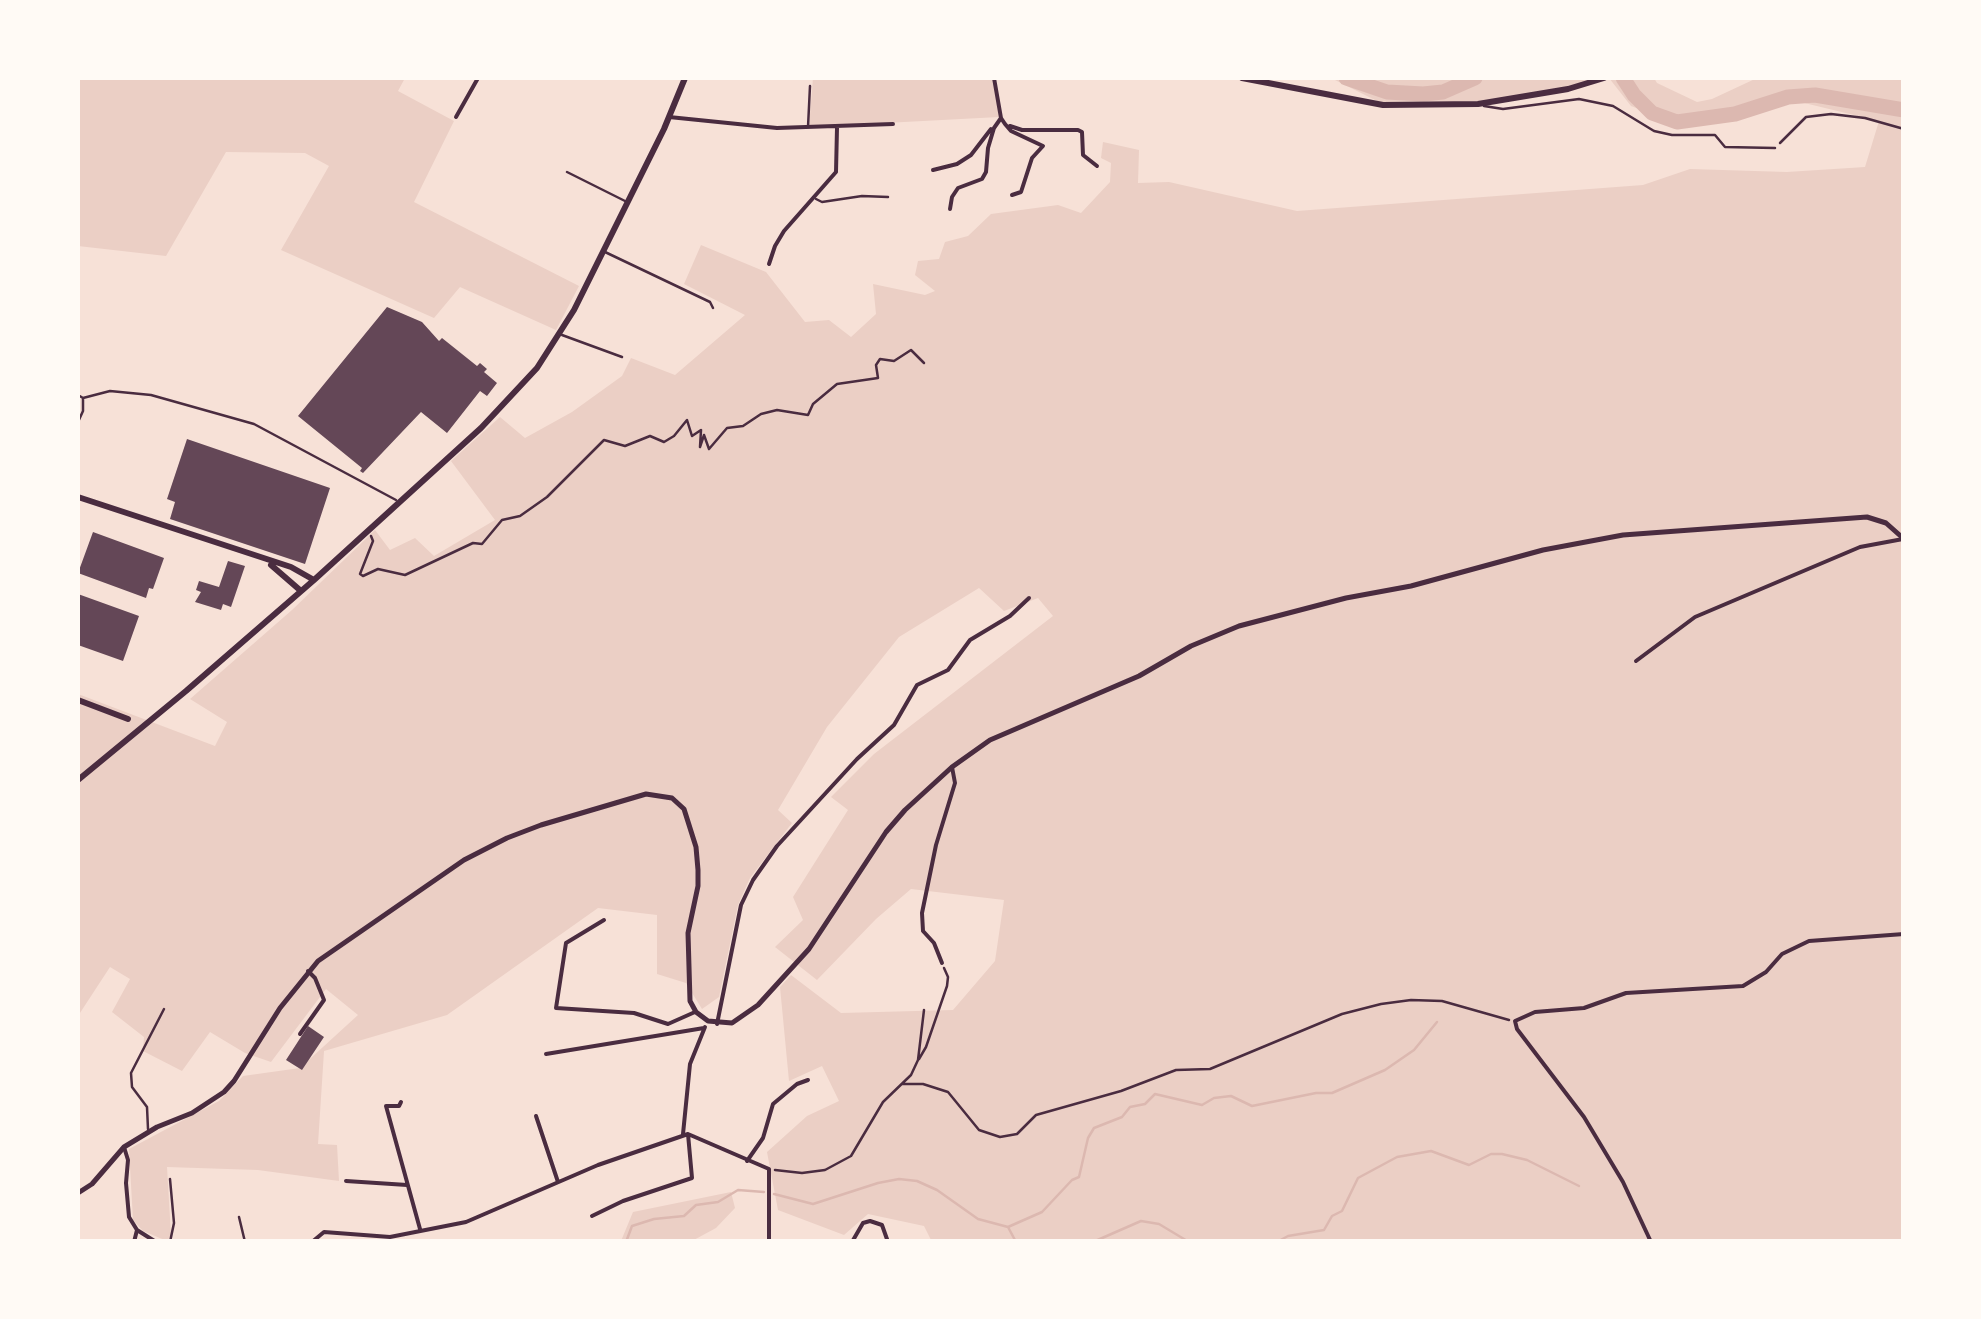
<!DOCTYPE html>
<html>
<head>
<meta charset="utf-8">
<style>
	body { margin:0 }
	#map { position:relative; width:1981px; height:1319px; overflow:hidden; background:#f7e1d7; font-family:Cabin,sans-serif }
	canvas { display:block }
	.frame { position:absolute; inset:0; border:80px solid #fffaf5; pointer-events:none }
</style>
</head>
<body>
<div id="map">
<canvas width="1981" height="1319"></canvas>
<div class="frame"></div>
</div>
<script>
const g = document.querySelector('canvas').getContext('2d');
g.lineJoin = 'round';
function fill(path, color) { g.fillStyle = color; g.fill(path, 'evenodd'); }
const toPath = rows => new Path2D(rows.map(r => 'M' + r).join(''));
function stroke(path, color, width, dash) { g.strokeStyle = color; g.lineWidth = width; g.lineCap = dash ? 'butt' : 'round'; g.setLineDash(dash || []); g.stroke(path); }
fill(toPath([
	[78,78,405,78,398,91,454,121,414,202,579,286,556,330,460,287,434,318,281,250,329,166,305,153,226,152,166,256,78,246],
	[813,78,993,78,999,117,809,127],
	[1331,78,1603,78,1568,88,1478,104,1383,104],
	[1609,78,1654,78,1657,83,1697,102,1712,99,1757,78,1903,78,1903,1241,932,1242,924,1226,868,1214,844,1235,778,1210,767,1152,807,1116,839,1101,822,1066,789,1081,780,987,791,975,841,1013,953,1010,995,961,1004,900,911,889,876,919,817,980,775,947,803,920,793,897,848,810,831,797,874,754,1053,616,1038,598,1004,611,979,588,899,637,827,727,778,810,792,823,750,878,738,905,719,997,702,1009,686,983,657,974,657,915,598,908,447,1015,324,1051,318,1144,337,1145,339,1181,258,1170,167,1167,171,1235,167,1241,143,1231,133,1220,129,1149,219,1101,243,1076,300,1068,358,1015,326,989,271,1062,245,1053,210,1032,182,1071,143,1051,144,1037,112,1012,130,979,110,967,78,1016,78,694,215,746,227,722,190,699,292,610,375,530,390,550,415,538,434,556,495,520,451,461,500,417,525,438,572,412,622,376,631,358,675,375,745,315,684,284,701,245,766,272,805,322,829,320,851,337,876,314,873,284,925,295,935,291,915,275,918,261,939,259,945,242,968,236,991,214,1058,205,1081,213,1110,182,1111,163,1101,158,1103,142,1139,150,1138,183,1169,182,1297,211,1643,185,1690,169,1787,172,1865,167,1879,121,1796,101,1679,124,1631,106],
	[731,1192,735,1208,716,1228,692,1241,621,1241,633,1212]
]), '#ebcfc5');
stroke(toPath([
	[774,1194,813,1204,878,1183,899,1179,917,1181,937,1190,978,1219,1008,1227,1016,1242],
	[1008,1227,1042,1212,1072,1180,1079,1177,1088,1138,1094,1128,1122,1117,1130,1107,1145,1104,1155,1094,1202,1105,1214,1098,1231,1096,1252,1106,1316,1093,1332,1093,1385,1070,1414,1050,1437,1022],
	[626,1242,632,1226,654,1219,684,1216,696,1205,718,1202,738,1190,764,1192],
	[1093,1242,1141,1221,1159,1224,1189,1242],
	[1277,1242,1288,1236,1324,1230,1332,1216,1342,1211,1358,1178,1397,1157,1431,1151,1469,1165,1491,1154,1502,1154,1527,1160,1579,1186]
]), '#dcb8b0', 2.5);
stroke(toPath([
	[1346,78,1387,92,1423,94,1443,92,1475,78],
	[1623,78,1634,95,1652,113,1677,122,1735,114,1788,97,1815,95,1904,110]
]), '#dcb8b0', 15);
fill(toPath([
	[387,307,422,322,439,341,442,338,477,366,480,363,487,369,484,372,497,383,487,396,480,391,447,433,421,412,363,473,360,471,362,468,298,416],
	[187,439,330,488,305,564,170,519,175,502,167,499],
	[93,532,164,558,153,589,149,588,146,598,78,573],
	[228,561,245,566,231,607,223,604,221,610,195,602,201,592,196,590,199,581,219,587],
	[78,594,139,616,123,661,78,645],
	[308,1026,324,1037,302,1070,286,1060]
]), '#644757');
stroke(toPath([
	[1780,143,1806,117,1831,114,1865,118,1904,129],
	[371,536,373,541,360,574,363,576,378,569,405,575,473,543,482,544,502,520,520,516,547,497,604,440,625,446,650,436,664,442,674,436,687,420,692,436,701,430,700,447,704,435,709,449,727,428,743,426,761,414,777,410,808,415,813,404,837,384,878,378,876,365,880,359,894,361,911,350,924,363],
	[919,1059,926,1047,947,986,948,977,944,968],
	[902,1084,923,1084,948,1092,979,1130,1000,1137,1017,1134,1036,1115,1121,1091,1176,1070,1210,1069,1342,1014,1381,1004,1411,1000,1442,1001,1509,1020],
	[775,1170,802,1173,825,1170,851,1156,883,1102,911,1075,918,1060,924,1010]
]), '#4a2c40', 2.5);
stroke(toPath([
	[1484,106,1503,109,1579,99,1613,106,1654,131,1672,135,1715,135,1725,147,1775,148],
	[808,127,810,86],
	[567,172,627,202],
	[816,199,822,202,862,196,888,197],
	[605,252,710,302,713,308],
	[562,335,622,357],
	[78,395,83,398,110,391,151,395,254,424,396,500],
	[78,422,83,411,83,399],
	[148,1129,147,1107,132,1087,131,1073,164,1009],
	[170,1179,174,1223,170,1242],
	[239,1217,245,1242]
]), '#4a2c40', 2.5);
stroke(toPath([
	[994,78,1001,118,1005,124,1011,131,1043,146,1032,158,1021,192,1012,195],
	[456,117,478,78],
	[669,117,777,128,893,124],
	[1010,126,1022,130,1078,130,1082,132,1083,155,1097,166],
	[933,170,957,164,971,155,991,129],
	[950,209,952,197,958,188,982,179,986,172,988,148,994,128,1001,118],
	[769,264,775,246,784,231,836,172,837,128],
	[1636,661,1695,617,1860,547,1903,539],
	[604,920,566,943,556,1008,634,1013,668,1024,695,1012],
	[942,963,934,943,923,931,922,913,936,845,955,783,952,767],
	[717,1024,741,905,753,880,777,846,857,759,894,725,917,685,948,670,970,640,1010,616,1029,598],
	[300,1034,324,1000,315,978,308,971],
	[546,1054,704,1028],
	[401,1102,399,1106,386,1106,420,1229],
	[536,1116,558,1182],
	[683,1134,690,1064,705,1027],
	[124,1147,128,1160,126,1183,129,1217,137,1230,156,1242],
	[747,1161,763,1138,773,1104,797,1084,808,1080],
	[346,1181,407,1185],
	[592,1216,623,1201,692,1178,688,1134],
	[134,1242,137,1230],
	[312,1242,324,1232,390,1237,466,1222,598,1165,688,1134,769,1169,769,1242],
	[852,1242,863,1223,870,1221,882,1225,888,1242],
	[1651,1242,1623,1182,1584,1117,1517,1029,1515,1021,1535,1012,1584,1008,1626,993,1743,986,1766,972,1782,954,1809,941,1904,934]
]), '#4a2c40', 4);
stroke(toPath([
	[78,1193,92,1184,124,1147,157,1127,192,1113,224,1092,234,1081,280,1008,318,961,464,860,507,838,541,825,646,794,672,798,684,809,696,847,698,870,698,886,688,933,690,1001,696,1012,708,1021,732,1023,758,1005,809,949,886,832,905,810,952,767,990,740,1139,676,1191,646,1239,626,1346,598,1411,586,1543,550,1623,535,1867,517,1886,523,1904,539]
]), '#4a2c40', 5);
stroke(toPath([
	[1242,78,1383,105,1478,104,1568,89,1604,78],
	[78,497,291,567,314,580],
	[271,565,301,591],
	[78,780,186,691,314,580,481,428,537,368,574,310,664,129,685,78]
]), '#4a2c40', 6);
stroke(toPath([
	[78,700,128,719]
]), '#4a2c40', 6);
</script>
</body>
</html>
